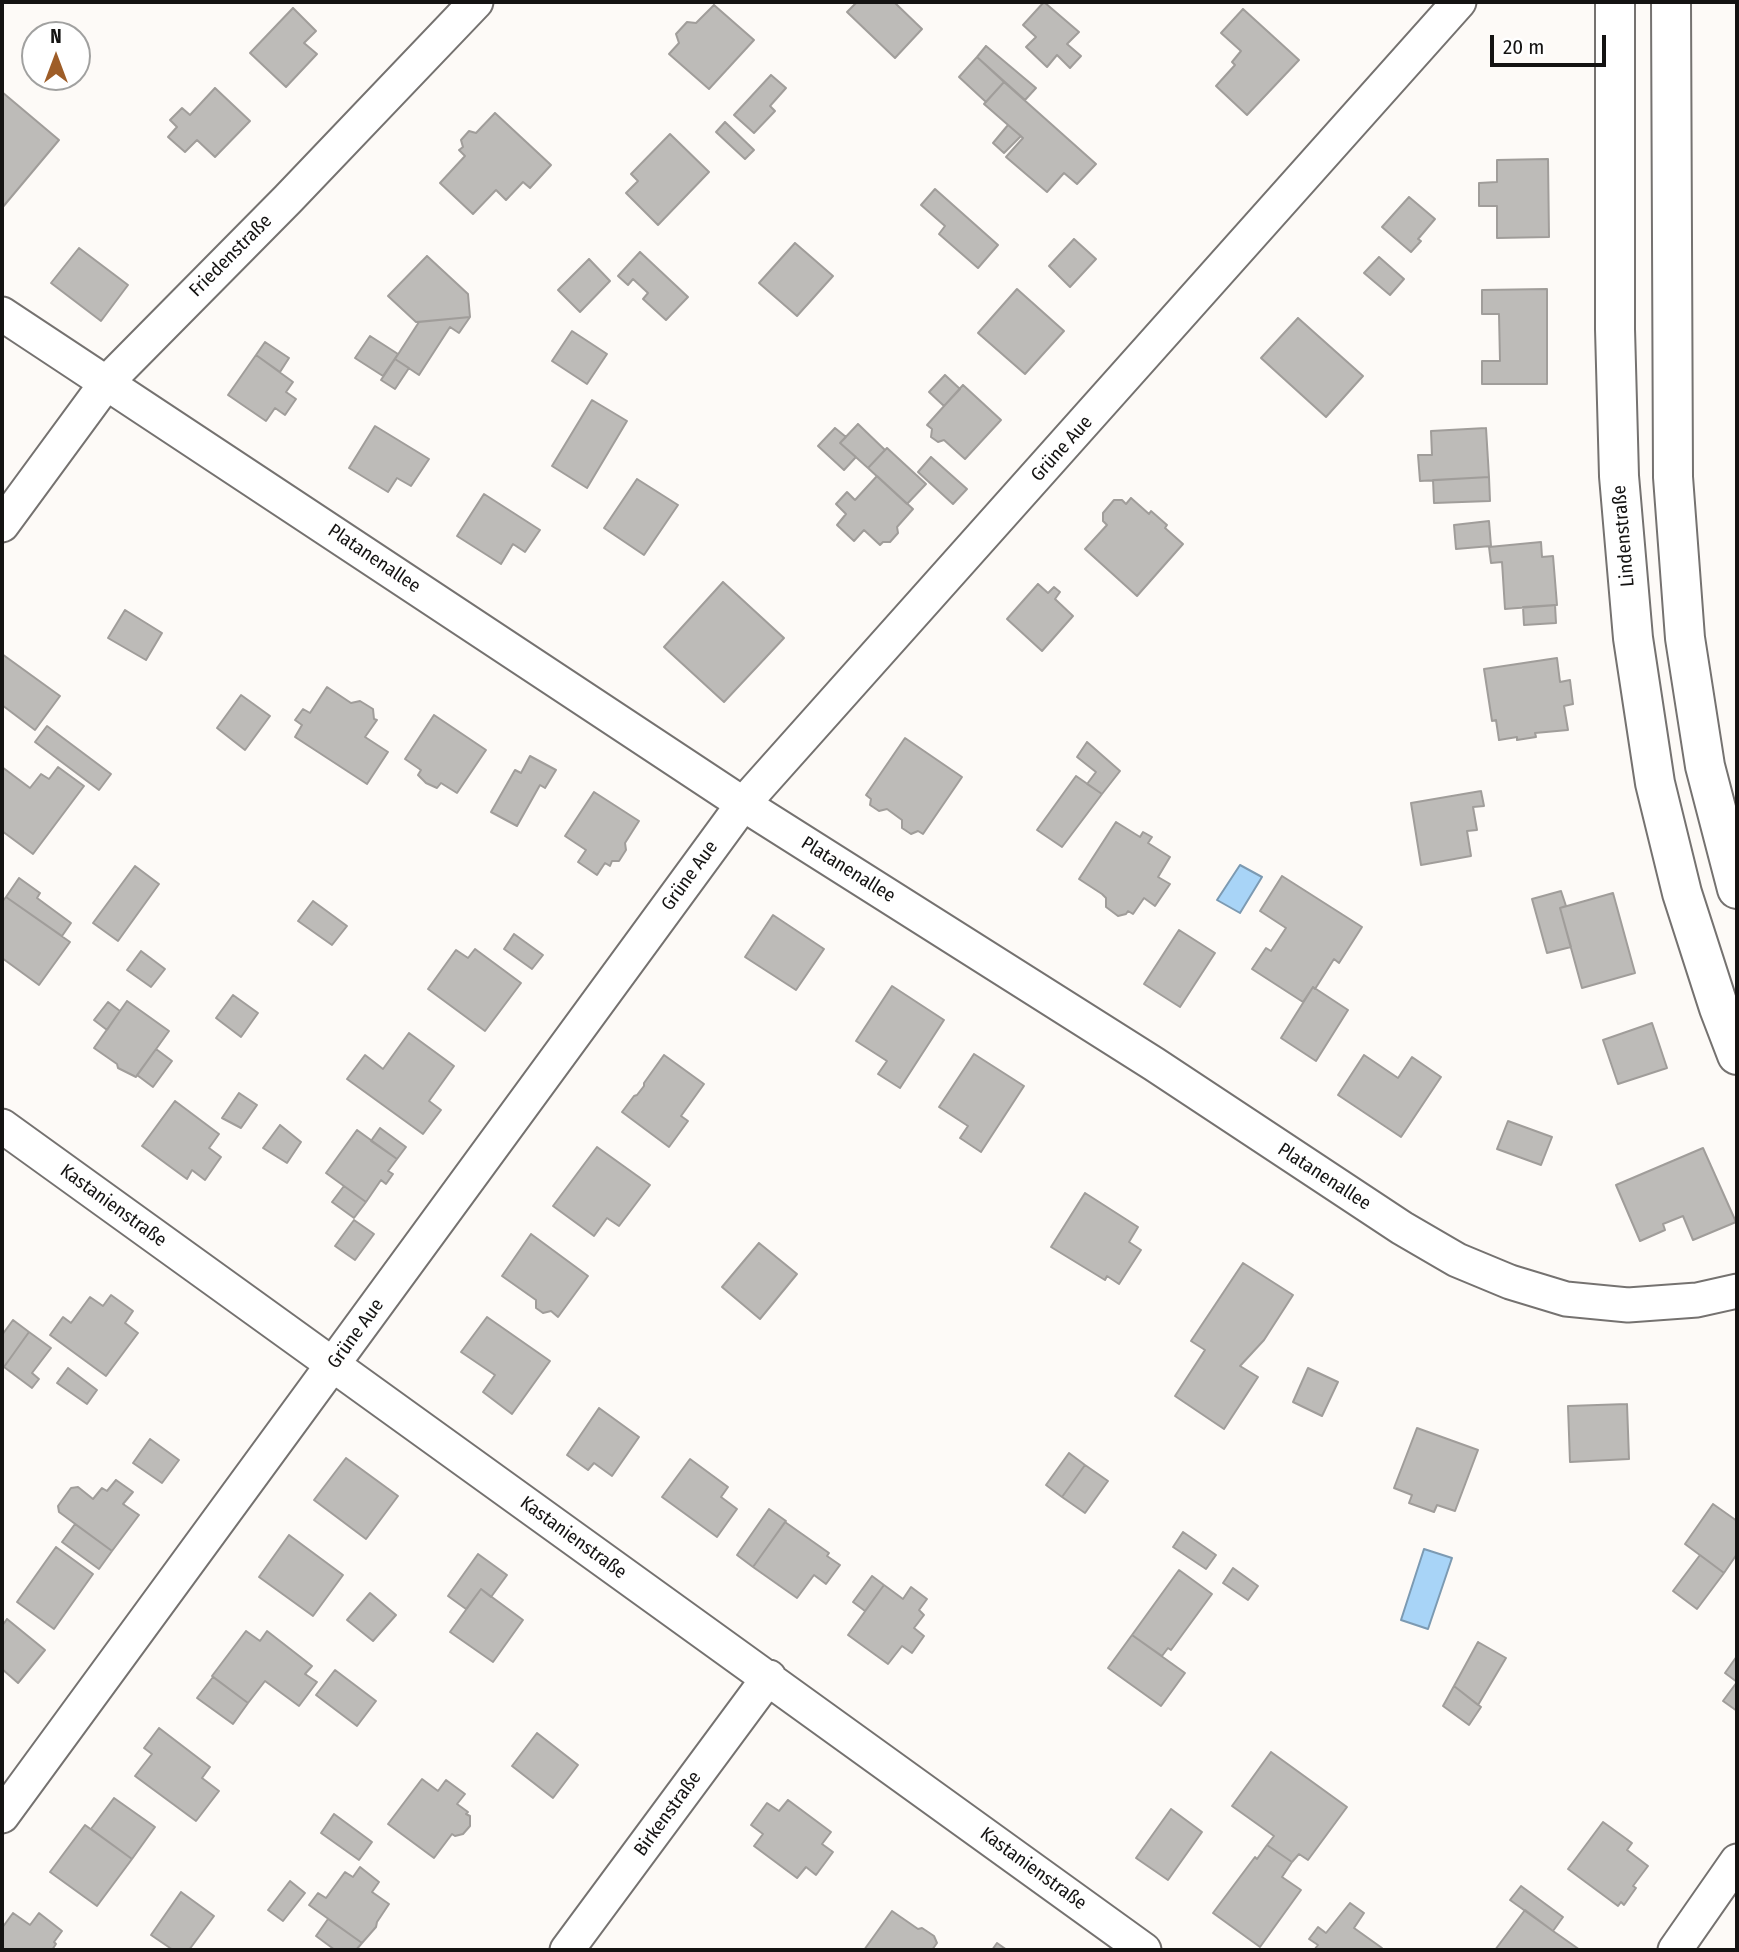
<!DOCTYPE html>
<html>
<head>
<meta charset="utf-8">
<style>
	body { margin:0 }
	#map { position:relative; width:1739px; height:1952px; overflow:hidden; background:#fdfaf7; font-family:"Fira Sans Condensed",sans-serif }
	canvas { display:block }
	.frame { position:absolute; inset:0; border:4px solid #141312; pointer-events:none }
	.north { position:absolute; left:21px; top:21px; width:70px; height:70px; box-sizing:border-box; background:#fff; border:2px solid #a1a1a0; border-radius:50%; rotate:0deg; font-size:19px; font-weight:700; line-height:28px; text-align:center; color:#141312 }
	.north::after { content:''; display:block; margin:auto; width:24px; height:32px; background:#9e5d28; clip-path:polygon(50% 0,100% 100%,50% 72%,0 100%) }
	.scale { position:absolute; left:1490px; top:35px; width:116px; height:32px; box-sizing:border-box; border:4px solid #141312; border-top:0; padding-left:9px; font-size:21px; line-height:24px; white-space:nowrap; color:#141312; -webkit-text-stroke:5px #fff; paint-order:stroke }
</style>
</head>
<body>
<div id="map">
<canvas width="1739" height="1952"></canvas>
<div class="frame"></div>
<div class="north">N</div>
<div class="scale">20 m</div>
</div>
<script>
const g = document.querySelector('canvas').getContext('2d');
g.lineJoin = 'round';
function fill(path, color) { g.fillStyle = color; g.fill(path, 'evenodd'); }
const toPath = rows => new Path2D(rows.map(r => 'M' + r).join(''));
function stroke(path, color, width, dash) { g.strokeStyle = color; g.lineWidth = width; g.lineCap = dash ? 'butt' : 'round'; g.setLineDash(dash || []); g.stroke(path); }
function label(font, color, halo, rows, align = 'center') {
  g.font = font + ' "Fira Sans Condensed",sans-serif'; g.lineWidth = 7; g.setLineDash([]); g.textBaseline = 'middle'; g.strokeStyle = halo; g.fillStyle = color; for (const [text, x, y, turn = 0] of rows) {
    g.save(); g.translate(x, y); g.rotate((+turn || 0) * Math.PI / 180); g.textAlign = isNaN(turn) ? turn : align; if (halo) g.strokeText(text, 0, 0); g.fillText(text, 0, 0); g.restore();
  }
}
const water = toPath([
	[1240,865,1262,877,1240,913,1217,900,1240,865],
	[1424,1549,1452,1558,1428,1629,1401,1620,1424,1549]
]);
fill(water, '#a8d4f7');
stroke(water, '#7c9ab2', 2);
const building = toPath([
	[857,2,894,2,922,29,895,58,847,12,857,2],
	[1044,2,1079,32,1067,44,1081,56,1070,68,1057,55,1047,67,1026,47,1036,37,1023,25,1044,2],
	[714,5,754,40,709,89,669,54,679,43,676,34,687,22,696,23,714,5],
	[293,8,316,31,304,43,317,54,286,87,250,53,293,8],
	[1243,9,1299,60,1247,115,1216,86,1235,65,1232,62,1241,51,1221,33,1243,9],
	[986,46,1036,88,1025,100,977,57,986,46],
	[977,57,1004,82,986,102,959,77,977,57],
	[771,75,786,88,770,106,775,111,754,133,734,115,771,75],
	[1004,82,1096,164,1077,184,1064,173,1047,192,1006,157,1023,138,984,104,1004,82],
	[215,88,250,121,215,157,197,140,185,152,168,137,177,127,170,120,182,108,190,115,215,88],
	[2,92,59,140,2,208,2,92],
	[495,113,551,165,530,188,523,182,506,200,496,190,473,214,440,183,465,156,459,150,463,147,461,140,469,131,476,133,495,113],
	[725,122,754,150,745,159,716,132,725,122],
	[1008,125,1021,136,1004,153,993,143,1008,125],
	[670,134,709,172,658,225,626,193,638,181,631,174,670,134],
	[1548,159,1549,237,1497,238,1497,206,1479,206,1479,183,1497,182,1497,160,1548,159],
	[935,189,998,245,978,268,939,234,945,226,921,205,935,189],
	[1409,197,1435,219,1418,239,1421,241,1411,252,1382,227,1409,197],
	[1074,239,1096,259,1070,287,1049,266,1074,239],
	[795,243,833,276,797,316,759,283,795,243],
	[79,248,128,285,101,321,51,283,79,248],
	[640,252,688,297,666,320,643,299,648,293,633,279,628,285,618,276,640,252],
	[427,256,468,294,470,317,416,322,388,296,427,256],
	[1379,257,1404,279,1390,295,1364,273,1379,257],
	[589,259,610,281,580,312,558,290,589,259],
	[1017,289,1064,331,1025,374,978,333,1017,289],
	[1547,289,1547,384,1482,384,1482,361,1500,361,1499,314,1482,314,1482,290,1547,289],
	[470,317,459,333,450,327,419,375,395,359,419,322,470,317],
	[1298,318,1363,376,1326,417,1261,358,1298,318],
	[572,331,607,354,587,384,552,361,572,331],
	[370,336,398,354,383,376,355,358,370,336],
	[265,342,289,358,280,372,256,355,265,342],
	[256,355,293,382,286,392,296,399,285,415,275,408,266,421,228,395,256,355],
	[395,359,409,368,395,389,381,380,395,359],
	[945,375,960,389,944,406,929,392,945,375],
	[963,385,1001,420,965,459,944,440,938,442,931,437,932,429,927,425,963,385],
	[592,400,627,421,587,488,552,466,592,400],
	[858,424,885,450,868,468,840,443,858,424],
	[375,426,429,459,411,486,397,478,388,492,349,468,375,426],
	[835,428,846,437,840,443,856,457,844,470,818,446,835,428],
	[1486,428,1489,477,1420,481,1418,455,1432,455,1431,431,1486,428],
	[887,448,926,484,907,504,868,468,887,448],
	[931,457,967,489,953,504,918,472,931,457],
	[877,476,913,509,897,527,898,533,890,542,883,542,880,545,864,530,854,541,837,525,846,514,836,504,847,492,855,500,877,476],
	[1489,477,1490,501,1434,503,1433,480,1489,477],
	[637,479,678,505,644,555,604,528,637,479],
	[484,494,540,530,525,552,513,544,501,564,457,536,484,494],
	[1131,498,1149,514,1151,511,1167,525,1165,528,1183,544,1137,596,1085,549,1107,525,1103,521,1103,513,1114,500,1122,500,1126,504,1131,498],
	[1489,521,1491,546,1456,549,1454,525,1489,521],
	[1541,542,1542,557,1553,556,1557,605,1505,609,1502,562,1491,563,1489,547,1541,542],
	[723,582,784,638,724,702,664,647,723,582],
	[1038,584,1048,593,1054,587,1060,592,1055,599,1073,616,1042,651,1007,619,1038,584],
	[1555,605,1556,623,1524,625,1523,607,1555,605],
	[125,610,162,633,146,660,108,638,125,610],
	[2,654,60,696,35,730,2,705,2,654],
	[1557,658,1560,682,1570,680,1573,704,1564,706,1568,730,1535,733,1536,737,1517,740,1517,737,1499,740,1496,720,1492,721,1484,669,1557,658],
	[327,687,351,703,360,701,373,709,374,719,377,720,365,737,388,752,367,784,295,737,302,725,295,720,303,709,310,713,327,687],
	[241,695,270,716,245,750,217,728,241,695],
	[434,715,486,750,457,793,441,783,437,788,426,783,418,775,421,770,405,759,434,715],
	[47,726,111,774,99,790,35,742,47,726],
	[905,738,962,777,923,834,918,831,911,834,902,828,902,820,887,809,879,811,870,805,871,799,866,795,905,738],
	[1087,742,1120,771,1102,794,1087,784,1096,772,1077,757,1087,742],
	[530,756,556,770,545,788,540,785,517,826,491,812,515,770,521,773,530,756],
	[2,767,30,788,41,774,49,779,58,767,84,786,33,854,2,831,2,767],
	[1076,776,1102,794,1062,847,1037,830,1076,776],
	[1481,791,1484,806,1473,807,1477,830,1467,831,1471,856,1421,865,1411,803,1481,791],
	[594,792,639,821,625,843,626,850,619,861,612,861,610,866,605,863,597,875,578,862,586,850,565,836,594,792],
	[1116,822,1140,837,1143,832,1152,837,1148,843,1170,857,1158,877,1170,884,1155,906,1144,898,1133,914,1128,911,1126,914,1118,916,1106,907,1106,898,1102,894,1079,879,1116,822],
	[135,866,159,884,118,941,93,923,135,866],
	[1282,876,1362,927,1339,963,1334,959,1315,989,1313,987,1303,1002,1252,969,1266,948,1271,951,1286,928,1260,911,1282,876],
	[19,878,40,893,37,898,71,923,62,936,6,897,19,878],
	[1561,891,1566,906,1560,908,1571,947,1547,953,1532,899,1561,891],
	[1613,893,1635,973,1582,988,1560,908,1613,893],
	[6,897,70,942,39,985,2,958,2,902,6,897],
	[313,901,347,926,332,945,298,921,313,901],
	[773,915,824,949,796,990,745,957,773,915],
	[1179,930,1215,953,1180,1007,1144,984,1179,930],
	[514,934,543,955,532,969,504,949,514,934],
	[475,949,521,983,485,1031,428,989,456,950,468,958,475,949],
	[141,951,165,969,151,987,127,970,141,951],
	[892,986,944,1020,900,1088,878,1074,887,1061,856,1041,892,986],
	[1313,987,1348,1010,1316,1061,1281,1038,1313,987],
	[233,995,258,1013,241,1037,216,1018,233,995],
	[127,1001,169,1031,136,1077,118,1068,117,1064,94,1048,127,1001],
	[108,1002,120,1011,107,1030,94,1020,108,1002],
	[1652,1023,1667,1068,1618,1084,1603,1040,1652,1023],
	[409,1033,454,1066,429,1101,441,1110,423,1134,347,1079,365,1055,383,1069,409,1033],
	[156,1049,172,1061,153,1087,137,1075,156,1049],
	[974,1054,1024,1086,981,1152,960,1138,968,1126,939,1107,974,1054],
	[664,1055,704,1084,681,1116,688,1121,669,1147,622,1112,634,1096,637,1095,644,1086,644,1083,664,1055],
	[1364,1055,1398,1078,1412,1057,1441,1077,1401,1137,1338,1095,1364,1055],
	[239,1093,257,1105,241,1128,222,1118,239,1093],
	[175,1101,219,1134,209,1148,221,1157,205,1180,192,1170,187,1179,142,1146,175,1101],
	[1508,1121,1552,1137,1541,1165,1497,1149,1508,1121],
	[280,1125,301,1142,287,1163,263,1148,280,1125],
	[380,1128,406,1147,397,1159,371,1141,380,1128],
	[357,1130,397,1159,388,1171,393,1174,386,1184,381,1180,366,1202,326,1173,357,1130],
	[597,1147,650,1185,619,1226,607,1218,594,1236,553,1206,597,1147],
	[1703,1148,1736,1222,1693,1240,1683,1216,1663,1224,1665,1230,1640,1241,1616,1185,1703,1148],
	[344,1186,366,1202,354,1218,332,1202,344,1186],
	[1085,1193,1138,1227,1129,1242,1141,1250,1119,1284,1107,1276,1105,1280,1051,1247,1085,1193],
	[354,1220,374,1234,355,1260,335,1246,354,1220],
	[531,1234,588,1276,558,1317,551,1311,543,1313,536,1308,536,1300,502,1276,531,1234],
	[759,1243,797,1274,760,1319,722,1287,759,1243],
	[1243,1263,1293,1295,1264,1340,1240,1366,1258,1377,1224,1429,1175,1396,1205,1350,1191,1341,1243,1263],
	[111,1295,133,1311,125,1323,138,1333,106,1376,50,1335,63,1317,71,1323,90,1297,103,1306,111,1295],
	[487,1317,550,1361,512,1414,483,1392,495,1375,461,1352,487,1317],
	[13,1320,29,1332,4,1367,2,1366,2,1335,13,1320],
	[29,1332,51,1348,32,1373,39,1379,32,1388,4,1367,29,1332],
	[68,1368,97,1390,87,1404,57,1383,68,1368],
	[1308,1368,1338,1382,1322,1416,1293,1402,1308,1368],
	[1627,1404,1629,1459,1570,1462,1568,1406,1627,1404],
	[599,1408,639,1437,612,1476,594,1463,588,1470,567,1455,599,1408],
	[1417,1428,1478,1450,1455,1511,1437,1505,1434,1512,1409,1503,1412,1495,1394,1488,1417,1428],
	[150,1439,179,1460,162,1483,133,1463,150,1439],
	[1069,1453,1085,1465,1062,1497,1046,1485,1069,1453],
	[346,1458,398,1496,366,1539,314,1500,346,1458],
	[690,1459,728,1487,721,1497,737,1509,717,1537,662,1497,690,1459],
	[1085,1465,1108,1481,1085,1513,1062,1497,1085,1465],
	[116,1480,133,1492,123,1504,139,1515,112,1551,59,1512,58,1506,71,1488,78,1487,93,1499,102,1488,107,1491,116,1480],
	[1713,1504,1737,1521,1737,1554,1724,1573,1685,1544,1713,1504],
	[769,1509,786,1521,753,1567,737,1555,769,1509],
	[785,1522,829,1553,827,1556,840,1565,826,1584,814,1575,797,1598,753,1567,785,1522],
	[75,1524,112,1551,99,1569,62,1542,75,1524],
	[1183,1532,1216,1555,1206,1569,1173,1547,1183,1532],
	[289,1535,343,1575,313,1616,259,1577,289,1535],
	[56,1547,93,1574,54,1629,17,1602,56,1547],
	[478,1554,507,1575,491,1597,481,1589,466,1609,448,1596,478,1554],
	[1700,1555,1724,1573,1697,1609,1673,1591,1700,1555],
	[1233,1568,1258,1586,1248,1600,1223,1583,1233,1568],
	[1179,1570,1212,1594,1171,1650,1168,1648,1162,1656,1132,1635,1179,1570],
	[872,1576,884,1585,865,1611,853,1602,872,1576],
	[884,1585,903,1599,911,1587,927,1599,919,1610,924,1615,914,1628,924,1636,912,1653,902,1646,888,1664,848,1635,884,1585],
	[481,1589,523,1620,493,1662,450,1632,481,1589],
	[370,1593,396,1615,373,1641,347,1620,370,1593],
	[7,1619,45,1650,18,1683,2,1669,2,1626,7,1619],
	[246,1631,260,1641,267,1631,312,1666,305,1674,317,1682,299,1706,265,1681,248,1703,212,1676,246,1631],
	[1132,1635,1185,1673,1161,1706,1108,1668,1132,1635],
	[1478,1642,1506,1658,1478,1705,1454,1686,1478,1642],
	[1737,1656,1737,1711,1723,1701,1737,1682,1725,1673,1737,1656],
	[335,1670,376,1701,357,1726,316,1695,335,1670],
	[213,1677,248,1703,233,1724,197,1698,213,1677],
	[1454,1686,1481,1707,1469,1725,1443,1706,1454,1686],
	[159,1728,210,1767,202,1778,219,1791,196,1821,135,1776,152,1754,144,1748,159,1728],
	[537,1733,578,1765,553,1798,512,1766,537,1733],
	[1271,1752,1347,1807,1308,1860,1299,1854,1292,1862,1267,1845,1274,1836,1232,1806,1271,1752],
	[422,1779,438,1791,446,1780,465,1794,457,1804,468,1812,466,1814,470,1816,470,1826,463,1834,455,1836,452,1834,434,1858,388,1824,422,1779],
	[114,1798,155,1827,132,1859,91,1829,114,1798],
	[788,1800,831,1832,822,1844,833,1852,816,1875,806,1867,797,1878,754,1846,763,1834,751,1825,767,1803,779,1811,788,1800],
	[1171,1809,1202,1832,1168,1880,1136,1858,1171,1809],
	[334,1814,372,1842,359,1860,321,1833,334,1814],
	[1603,1822,1632,1843,1627,1850,1648,1866,1633,1886,1636,1888,1624,1905,1621,1902,1618,1906,1568,1869,1603,1822],
	[85,1825,132,1859,97,1906,50,1872,85,1825],
	[1267,1845,1292,1862,1282,1877,1301,1890,1260,1947,1213,1913,1255,1857,1257,1859,1267,1845],
	[360,1867,379,1882,372,1892,389,1904,377,1922,376,1927,362,1943,309,1905,318,1893,326,1898,345,1872,353,1877,360,1867],
	[290,1881,305,1893,283,1921,268,1910,290,1881],
	[1521,1886,1563,1917,1553,1931,1510,1900,1521,1886],
	[181,1892,214,1916,189,1950,173,1950,151,1935,181,1892],
	[1350,1903,1364,1913,1354,1928,1382,1948,1380,1950,1314,1950,1318,1945,1309,1939,1318,1927,1326,1933,1350,1903],
	[1525,1910,1553,1931,1580,1950,1495,1950,1525,1910],
	[892,1911,918,1929,922,1928,934,1936,937,1943,932,1950,864,1950,892,1911],
	[13,1913,30,1925,39,1913,62,1931,54,1942,56,1944,52,1950,2,1950,2,1928,13,1913],
	[328,1919,362,1943,356,1950,335,1950,316,1936,328,1919],
	[997,1943,1007,1950,992,1950,997,1943]
]);
fill(building, '#bdbbb8');
stroke(building, '#a09d9a', 2);
const minor = toPath([
	[2,314,743,804,1154,1064,1402,1228,1457,1260,1510,1282,1566,1299,1628,1305,1697,1300,1737,1291],
	[2,525,107,382,288,199,476,2],
	[2,1126,1144,1950],
	[2,1816,743,804,1459,2],
	[567,1950,769,1677],
	[1675,1950,1737,1861]
]);
const tertiary = toPath([
	[1615,2,1615,329,1619,476,1633,638,1655,783,1682,893,1719,1008,1737,1055],
	[1671,2,1673,477,1685,638,1705,766,1737,889]
]);
stroke(minor, '#757270', 37);
stroke(tertiary, '#757270', 42);
stroke(minor, '#fff', 33);
stroke(tertiary, '#fff', 38);
label('19px', '#141312', '#fff', [
	["Friedenstraße",231,256,-45],
	["Grüne Aue",1062,449,-48],
	["Lindenstraße",1624,536,-95],
	["Platanenallee",374,559,34],
	["Platanenallee",848,870,32],
	["Grüne Aue",690,876,-54],
	["Platanenallee",1324,1177,33],
	["Kastanienstraße",113,1206,36],
	["Grüne Aue",356,1334,-54],
	["Kastanienstraße",573,1538,36],
	["Birkenstraße",668,1814,-54],
	["Kastanienstraße",1033,1869,36]
]);
</script>
</body>
</html>
